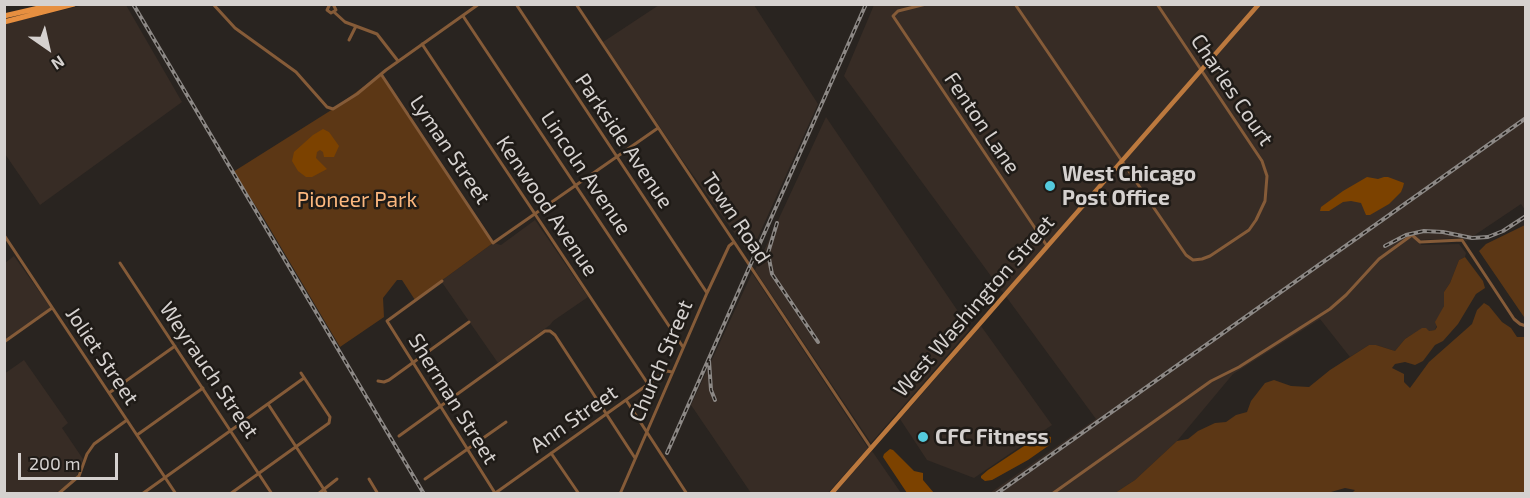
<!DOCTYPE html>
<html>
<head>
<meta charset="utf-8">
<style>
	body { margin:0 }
	#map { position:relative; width:1530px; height:498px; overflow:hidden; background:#292420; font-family:"Exo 2",sans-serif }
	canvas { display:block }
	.frame { position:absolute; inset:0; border:6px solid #d5d1cf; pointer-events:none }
	.north { position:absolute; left:18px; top:18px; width:60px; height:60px; -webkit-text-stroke:4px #1f1b17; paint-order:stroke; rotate:146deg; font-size:16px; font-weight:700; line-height:24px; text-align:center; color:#d5d1cf }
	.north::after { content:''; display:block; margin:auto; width:21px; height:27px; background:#d5d1cf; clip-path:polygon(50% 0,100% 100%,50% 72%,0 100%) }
	.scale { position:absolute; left:18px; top:453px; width:100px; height:27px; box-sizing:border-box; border:3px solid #d5d1cf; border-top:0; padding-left:8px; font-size:18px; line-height:21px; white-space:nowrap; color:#d5d1cf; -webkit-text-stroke:4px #1f1b17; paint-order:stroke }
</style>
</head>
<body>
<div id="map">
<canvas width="1530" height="498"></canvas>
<div class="frame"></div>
<div class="north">N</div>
<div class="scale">200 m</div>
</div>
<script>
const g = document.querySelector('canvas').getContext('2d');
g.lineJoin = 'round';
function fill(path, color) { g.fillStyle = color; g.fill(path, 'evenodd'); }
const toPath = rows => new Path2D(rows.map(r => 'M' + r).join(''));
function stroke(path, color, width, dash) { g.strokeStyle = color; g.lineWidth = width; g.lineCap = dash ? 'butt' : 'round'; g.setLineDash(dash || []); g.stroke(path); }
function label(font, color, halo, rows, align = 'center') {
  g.font = font + ' "Exo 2",sans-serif'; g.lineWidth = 5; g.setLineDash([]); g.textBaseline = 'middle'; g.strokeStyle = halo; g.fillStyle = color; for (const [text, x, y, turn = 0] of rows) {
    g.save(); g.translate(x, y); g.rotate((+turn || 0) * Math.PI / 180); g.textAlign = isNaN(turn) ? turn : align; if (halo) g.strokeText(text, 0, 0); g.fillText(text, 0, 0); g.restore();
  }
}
fill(toPath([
	[84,5,126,5,182,102,40,205,5,154,4,24],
	[659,5,754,5,818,104,750,255,678,154,603,42],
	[874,5,1525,5,1525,210,1521,204,1466,241,1460,238,1420,240,1421,245,1459,244,1466,253,1465,257,1459,260,1450,283,1444,292,1444,306,1435,330,1413,334,1405,339,1395,351,1376,345,1369,345,1350,357,1320,319,1233,374,1177,441,1135,480,1115,493,990,493,1096,419,844,76],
	[826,117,970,329,871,443,755,270],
	[535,220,588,297,553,321,550,325,498,363,441,281,493,243,501,245],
	[14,256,51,308,5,340,5,263],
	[752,273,868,448,828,493,751,493,691,405],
	[981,326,1052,425,974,478,927,460,900,419],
	[24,360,68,423,62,428,83,459,76,478,56,493,5,493,4,374],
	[872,451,901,493,834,494]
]), '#372c25');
fill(toPath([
	[381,74,493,243,415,300,402,280,397,280,383,298,384,317,340,347,263,217,233,172,333,109],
	[1525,225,1526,317,1524,317,1479,251,1486,244],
	[1465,257,1483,281,1485,288,1476,294,1458,324,1443,341,1435,345,1423,361,1415,365,1405,362,1395,364,1392,368,1404,374,1404,382,1410,388,1429,362,1472,324,1477,310,1484,303,1489,306,1502,322,1511,328,1517,337,1525,337,1525,493,1351,494,1355,490,1345,488,1324,494,1115,493,1135,480,1177,441,1188,439,1198,431,1215,423,1226,422,1236,415,1247,412,1251,401,1265,383,1274,380,1291,386,1309,387,1330,370,1369,345,1376,345,1395,351,1405,339,1422,328,1426,328,1429,331,1435,330,1437,327,1435,322,1444,306,1444,292,1450,283,1459,260]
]), '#5c3715');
fill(toPath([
	[323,129,329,132,339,146,334,157,324,157,323,152,320,150,317,152,316,158,327,169,312,177,306,177,298,171,292,161,294,152,313,135],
	[1367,177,1378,179,1384,177,1388,177,1404,183,1403,187,1401,192,1389,204,1370,215,1366,215,1361,203,1351,201,1343,202,1329,211,1320,211,1321,207,1343,191],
	[1042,434,1051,437,1051,442,1048,446,1028,460,992,480,985,481,981,478,981,476,988,470],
	[890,449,893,450,914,471,923,473,923,480,934,493,907,493,883,457,884,454]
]), '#7c4200');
stroke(toPath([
	[213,4,235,28,296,72,327,107,333,109,357,94,386,70,479,4],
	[330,4,327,10,331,13,336,10,333,4],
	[516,4,707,293],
	[576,4,871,448],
	[926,4,898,11,893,16,1047,246],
	[1015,4,1186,255,1193,260,1202,259,1210,256,1249,230,1256,220,1265,201,1267,176,1262,161,1157,4],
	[334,12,345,22,377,34,398,61],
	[463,16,683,347],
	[349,40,356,26],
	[422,44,648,384],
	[381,74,493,243,658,128],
	[4,235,176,494],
	[120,263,272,494],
	[442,281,387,321,495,493],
	[4,342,52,308],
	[378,381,384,382,389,380,469,322],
	[109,393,175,346],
	[626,400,687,494],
	[268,404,327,494],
	[137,435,203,388],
	[399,436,545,331,550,331,555,335,635,458],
	[551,453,579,494],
	[369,479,378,494],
	[425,479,506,422],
	[58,494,79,476,87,454,94,444,127,420],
	[142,494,304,378],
	[230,494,329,423,330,417,301,373],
	[318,494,337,479],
	[494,494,661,375,667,371,672,372],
	[620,494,707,293,729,246,734,242],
	[1052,494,1211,381,1239,367,1330,309,1346,295,1379,259,1412,235,1420,242,1462,240,1514,319,1520,324,1526,326]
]), '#855b38', 3);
stroke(toPath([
	[831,494,1259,4]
]), '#bc793e', 4.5);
stroke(toPath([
	[4,16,56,4],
	[4,22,74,4]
]), '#e68f40', 5);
const rail = toPath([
	[133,4,424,494],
	[777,223,768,253,772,274,818,342],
	[1385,246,1406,235,1424,231,1443,232,1472,238,1488,237,1503,231,1526,216],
	[709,361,711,390,715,400],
	[667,453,866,4],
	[996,494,1526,118]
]);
stroke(rail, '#8c8885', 4);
stroke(rail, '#1f1b17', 1.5, [4.5]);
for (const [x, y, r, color] of [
	[1050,186,6,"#54cadd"],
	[923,437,6,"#54cadd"]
]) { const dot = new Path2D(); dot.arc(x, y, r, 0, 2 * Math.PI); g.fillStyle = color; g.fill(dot); stroke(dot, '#1f1b17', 2); }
label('21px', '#d5d1cf', '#1f1b17', [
	["Charles Court",1232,90,56],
	["Fenton Lane",982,123,56],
	["Parkside Avenue",624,141,56],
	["Lyman Street",450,150,56],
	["Lincoln Avenue",586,173,56],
	["Kenwood Avenue",547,206,56],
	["Town Road",736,218,56],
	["West Washington Street",974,306,-49],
	["Joliet Street",102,356,56],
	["Church Street",661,361,-67],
	["Weyrauch Street",209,370,56],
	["Sherman Street",453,399,58],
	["Ann Street",574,419,-35]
]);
label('bold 21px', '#d5d1cf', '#1f1b17', [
	["West Chicago",1062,174],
	["Post Office",1062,198],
	["CFC Fitness",935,437]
], 'left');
label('21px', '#fbb77e', '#1f1b17', [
	["Pioneer Park",357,200]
]);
</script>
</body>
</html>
